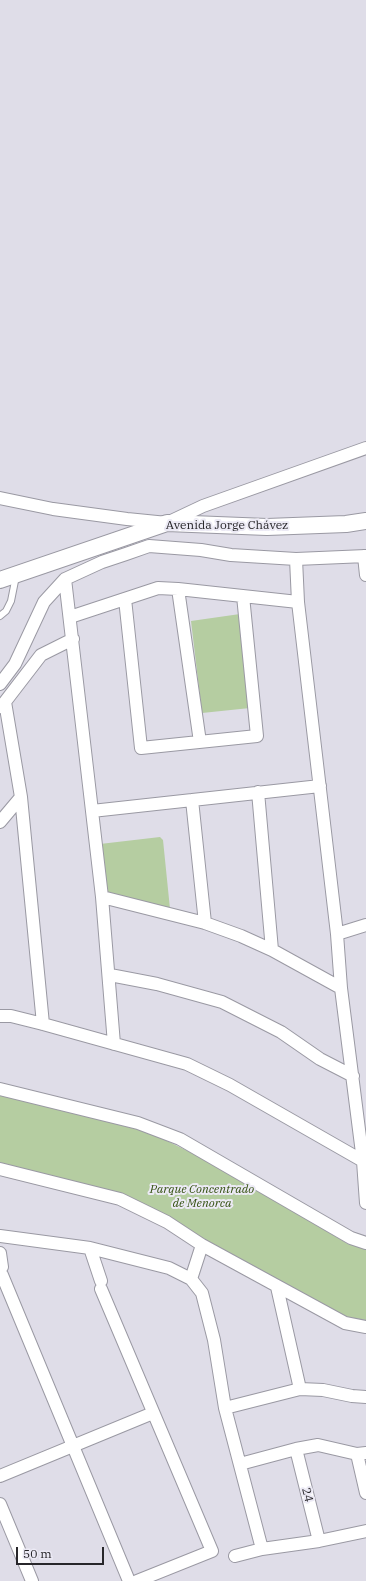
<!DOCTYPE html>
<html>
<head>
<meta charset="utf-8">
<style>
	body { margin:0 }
	#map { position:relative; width:366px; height:1581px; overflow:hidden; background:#dfdde8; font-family:"IBM Plex Serif",serif }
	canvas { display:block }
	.scale { position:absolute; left:16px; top:1547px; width:88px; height:18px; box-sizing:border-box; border:2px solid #27262a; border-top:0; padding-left:5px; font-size:12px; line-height:14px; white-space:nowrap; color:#27262a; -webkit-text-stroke:3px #eceaf5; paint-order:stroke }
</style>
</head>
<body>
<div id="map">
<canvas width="366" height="1581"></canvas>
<div class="scale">50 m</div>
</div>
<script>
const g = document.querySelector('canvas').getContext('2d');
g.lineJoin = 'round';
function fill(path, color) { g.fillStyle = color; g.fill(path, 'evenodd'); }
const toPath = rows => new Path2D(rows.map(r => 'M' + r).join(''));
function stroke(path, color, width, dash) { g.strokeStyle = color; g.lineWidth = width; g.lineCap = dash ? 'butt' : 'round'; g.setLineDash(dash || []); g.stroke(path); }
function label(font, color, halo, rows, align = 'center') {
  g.font = font + ' "IBM Plex Serif",serif'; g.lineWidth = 4; g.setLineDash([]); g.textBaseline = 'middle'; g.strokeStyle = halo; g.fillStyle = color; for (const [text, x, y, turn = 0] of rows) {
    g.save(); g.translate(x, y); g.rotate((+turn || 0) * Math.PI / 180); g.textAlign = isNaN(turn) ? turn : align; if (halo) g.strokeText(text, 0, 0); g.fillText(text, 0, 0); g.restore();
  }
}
fill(toPath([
	[240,614,250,708,202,713,191,621],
	[160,837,163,840,170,909,109,894,103,888,100,844],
	[0,1094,151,1133,218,1166,348,1244,366,1249,366,1320,337,1315,134,1200,0,1164]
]), '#b5cda1');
const service = toPath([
	[0,616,6,611,11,601,16,576]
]);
const minor = toPath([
	[0,498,53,509,127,519,167,523,203,506,366,448],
	[364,556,366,575],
	[296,559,298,602,337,934,341,988,363,1161,366,1203],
	[65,579,102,897,114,1044],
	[178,589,200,742],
	[125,599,141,748,257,736,243,596],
	[70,617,158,588,178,589,298,602],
	[0,684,15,664,44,602,65,579,102,562,126,554,149,546,201,550,231,555,296,559,366,556],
	[5,702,21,797,43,1024],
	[1,707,41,655,73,639],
	[258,792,272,950],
	[192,800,205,923],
	[92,811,320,786],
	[0,822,21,797],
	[102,897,205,923,241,936,272,950,341,988],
	[337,934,366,925],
	[110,975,157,984,222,1002,281,1032,320,1059,353,1076],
	[0,1016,11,1016,43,1024,187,1064,230,1085,363,1161],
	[0,1089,138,1123,180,1139,351,1238,366,1243],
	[0,1169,120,1199,167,1222,202,1245,345,1323,366,1327],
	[0,1236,90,1248,169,1268,191,1279,202,1293,214,1340,225,1408,262,1549],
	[90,1248,101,1281],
	[0,1253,2,1267],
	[0,1276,2,1275,129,1581],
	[191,1279,202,1245],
	[277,1287,300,1389],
	[101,1289,212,1551,137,1581],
	[225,1408,300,1389,323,1390,352,1396,366,1397],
	[296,1449,319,1541],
	[357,1454,366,1493],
	[240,1464,296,1449,318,1445,357,1454,366,1453],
	[0,1476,153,1413],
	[0,1504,32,1581],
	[235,1556,262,1549,319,1541,366,1531]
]);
const secondary = toPath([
	[0,580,167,523,267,527,346,524,366,521]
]);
stroke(service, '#9a99a3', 8);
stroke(minor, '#9a99a3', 14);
stroke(secondary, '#9a99a3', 18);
stroke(service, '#fff', 6);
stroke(minor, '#fff', 12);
stroke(secondary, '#fff', 16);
label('12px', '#27262a', '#eceaf5', [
	["Avenida Jorge Chávez",227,526],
	["24",307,1495,76]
]);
label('italic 12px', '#345111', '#eceaf5', [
	["Parque Concentrado",202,1190],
	["de Menorca",202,1204]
]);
</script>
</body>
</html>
